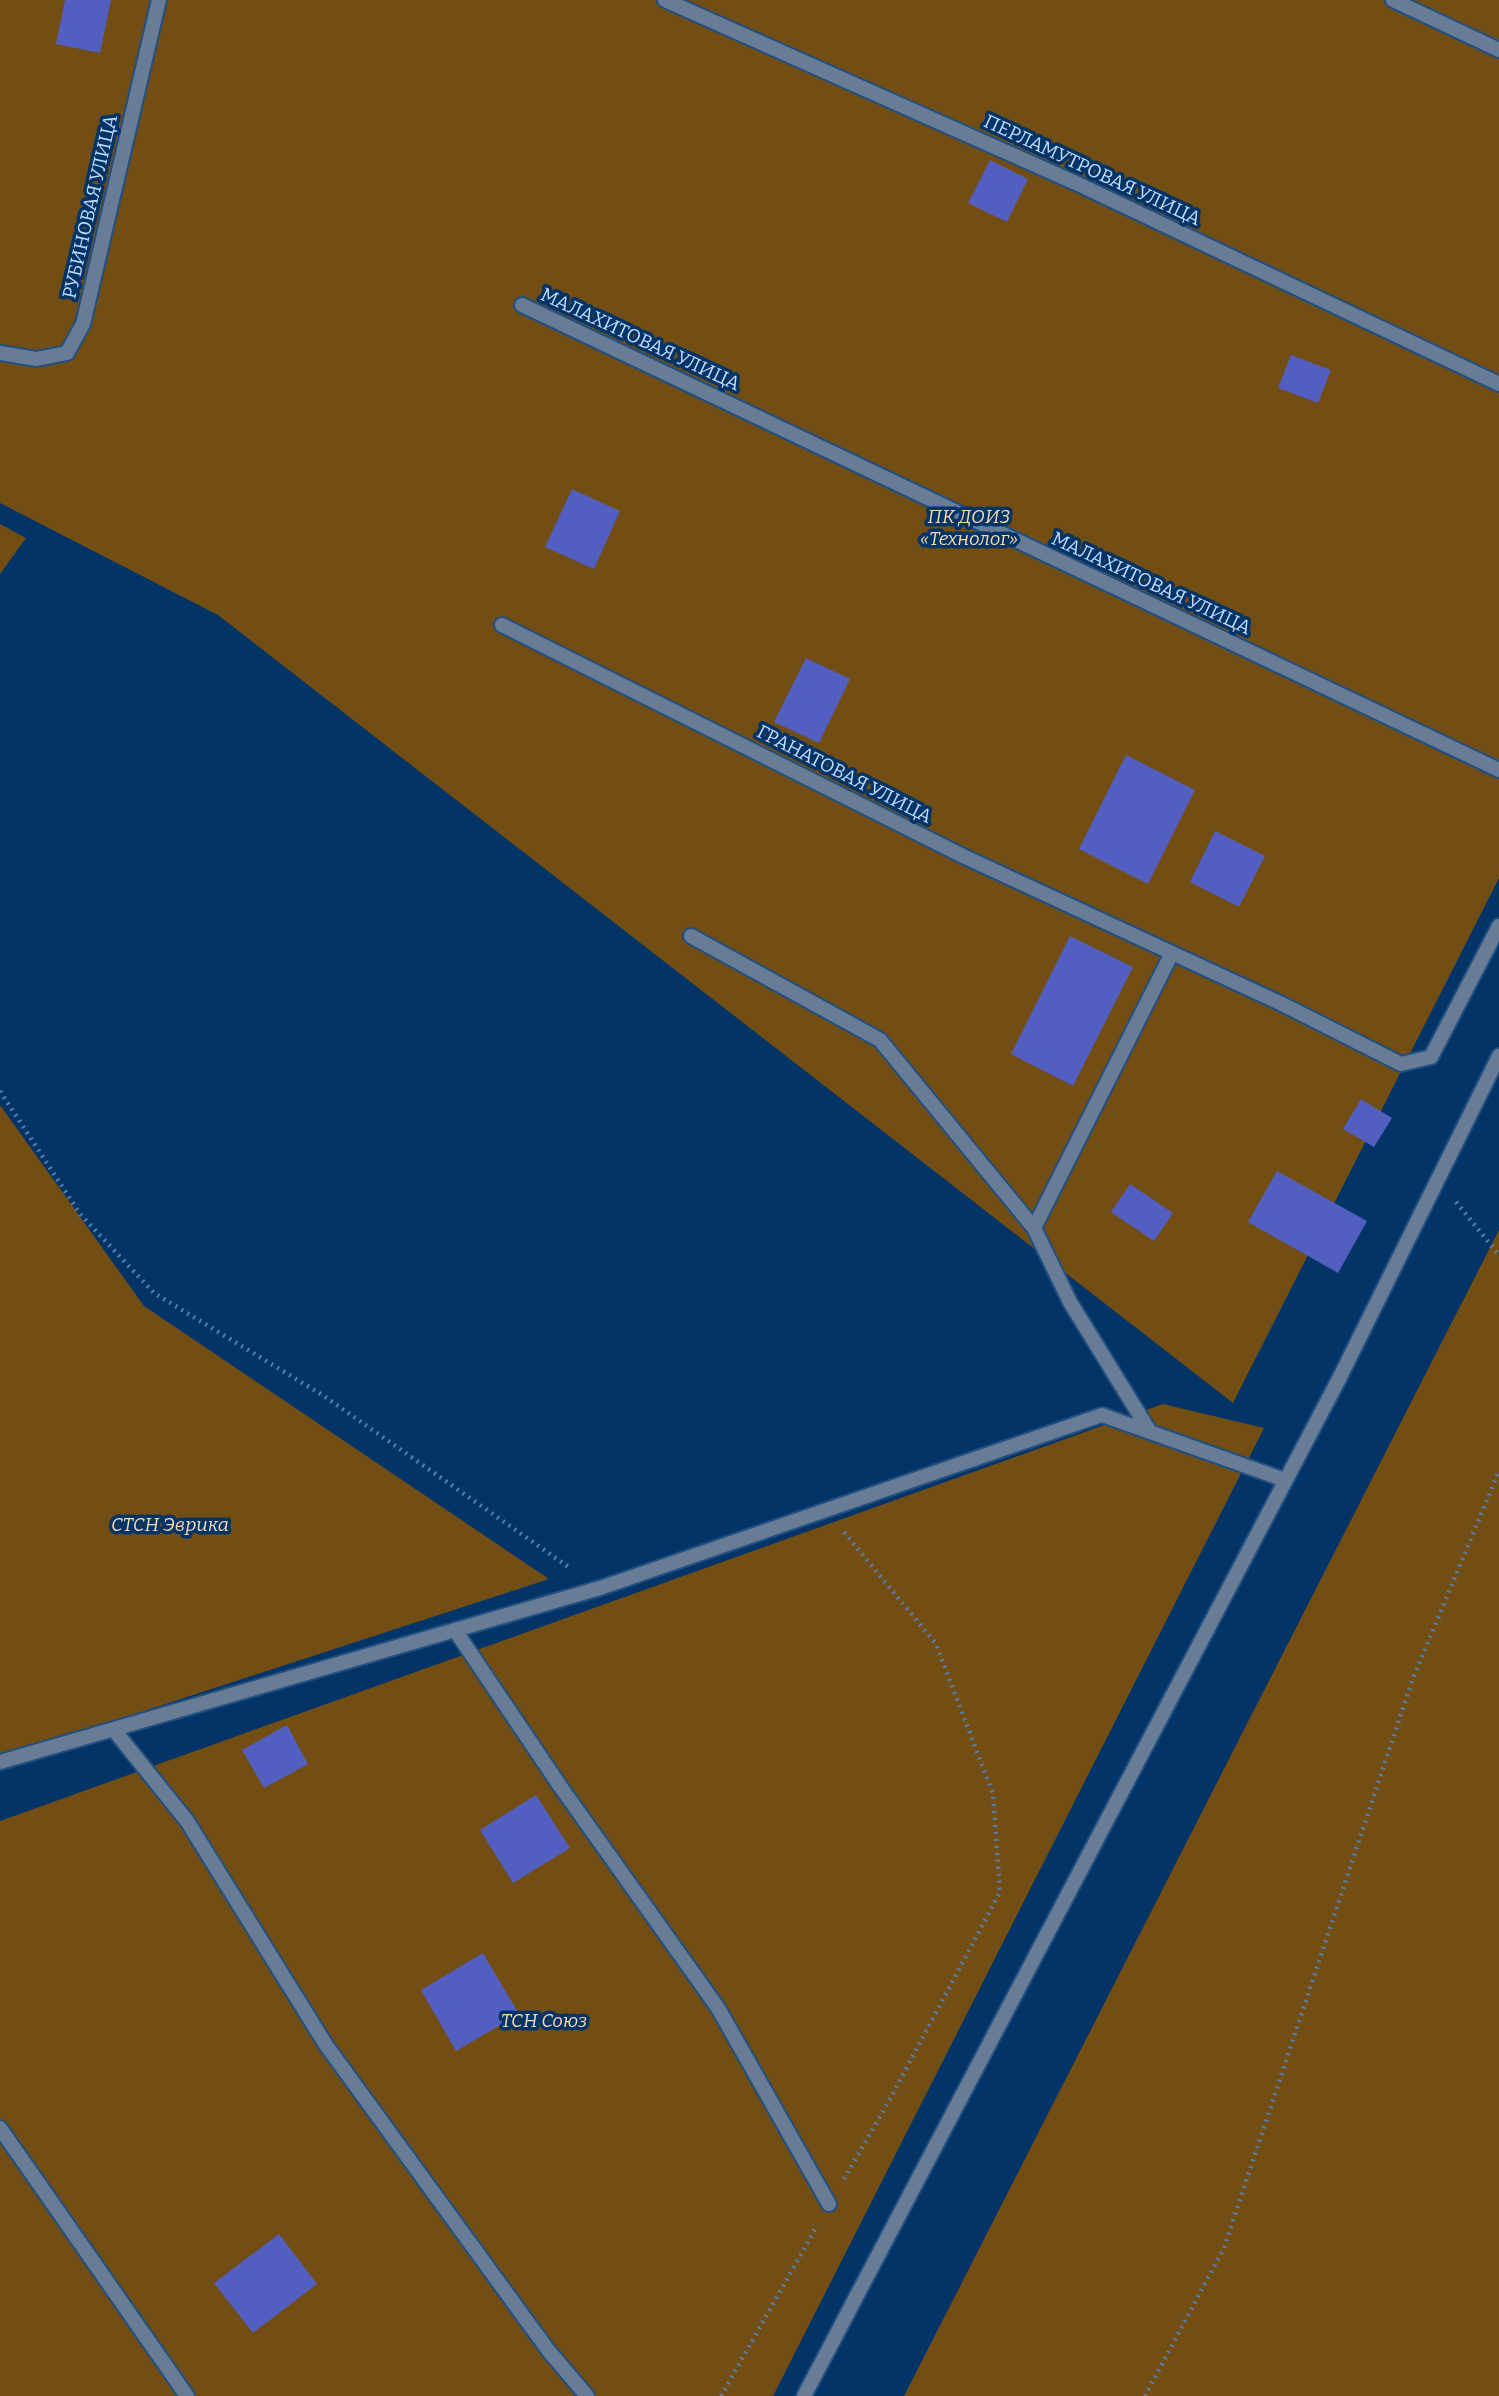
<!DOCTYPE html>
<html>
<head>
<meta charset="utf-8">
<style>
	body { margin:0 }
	canvas { display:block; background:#023468 }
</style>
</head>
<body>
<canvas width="1499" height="2396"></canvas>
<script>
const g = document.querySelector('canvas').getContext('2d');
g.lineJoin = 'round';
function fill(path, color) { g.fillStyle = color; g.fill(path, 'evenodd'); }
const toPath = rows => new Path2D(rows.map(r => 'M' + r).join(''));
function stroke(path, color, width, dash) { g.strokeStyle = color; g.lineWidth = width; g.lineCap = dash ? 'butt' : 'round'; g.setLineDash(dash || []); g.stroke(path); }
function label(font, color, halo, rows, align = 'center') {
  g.font = font + ' Bitter,serif'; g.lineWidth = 7; g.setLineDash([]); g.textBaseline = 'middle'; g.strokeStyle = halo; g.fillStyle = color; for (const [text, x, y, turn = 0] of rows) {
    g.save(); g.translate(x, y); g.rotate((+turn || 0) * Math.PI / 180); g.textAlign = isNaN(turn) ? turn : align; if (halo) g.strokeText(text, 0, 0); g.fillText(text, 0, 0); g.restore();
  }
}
fill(toPath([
	[0,0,1499,0,1499,878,1233,1403,218,615,0,503],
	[0,524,26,538,0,574],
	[0,1105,144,1306,549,1579,0,1758],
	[1499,1230,1499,2396,904,2396],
	[1163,1404,1264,1428,773,2396,0,2396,0,1821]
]), '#724e15');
fill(toPath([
	[65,0,111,0,100,53,56,44],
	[990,160,1028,179,1007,222,968,203],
	[1291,355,1331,370,1318,403,1278,388],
	[572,489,620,511,594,569,545,547],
	[806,658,850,679,819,743,774,722],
	[1126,755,1195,790,1148,884,1079,849],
	[1215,831,1265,856,1239,907,1190,882],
	[1070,936,1133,967,1073,1086,1011,1054],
	[1361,1099,1392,1118,1374,1147,1343,1129],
	[1277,1171,1367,1221,1338,1273,1248,1222],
	[1130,1184,1173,1213,1154,1241,1111,1212],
	[287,1725,308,1764,264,1788,242,1750],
	[536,1795,570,1848,513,1883,480,1830],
	[483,1953,519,2014,456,2051,421,1990],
	[279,2234,317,2284,253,2333,214,2283]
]), '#525ec0');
const lane = toPath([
	[691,936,880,1040,1034,1228,1070,1302,1150,1432],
	[1034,1228,1172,953],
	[1339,1379,1499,1056],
	[455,1630,560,1786,718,2008,829,2204],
	[114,1730,187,1821,326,2045,548,2350,587,2396],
	[0,2128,187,2396]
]);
const street = toPath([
	[665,0,1078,184,1499,384],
	[1393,0,1499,50],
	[522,305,1499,770],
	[0,353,36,359,67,353,83,324,159,0],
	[502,625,963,856,1282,1004,1401,1064,1431,1057,1499,926],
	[0,1762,600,1588,1102,1415,1285,1480],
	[804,2396,1339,1379]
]);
stroke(lane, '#214f80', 18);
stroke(street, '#214f80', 18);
stroke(toPath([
	[0,1091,80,1214,154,1293,324,1396,570,1568],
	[1456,1202,1499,1255],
	[844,2179,889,2101,1000,1892,993,1794,936,1644,844,1532],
	[721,2396,817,2226],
	[1145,2396,1224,2248,1412,1681,1499,1471]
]), '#577ea9', 4.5, [2, 5]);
stroke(lane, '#687c96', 14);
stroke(street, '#687c96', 14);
label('19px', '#c3dcfc', '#023468', [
	["ПЕРЛАМУТРОВАЯ УЛИЦА",1092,171,25],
	["РУБИНОВАЯ УЛИЦА",91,207,-77],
	["МАЛАХИТОВАЯ УЛИЦА",640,340,25],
	["МАЛАХИТОВАЯ УЛИЦА",1151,584,25],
	["ГРАНАТОВАЯ УЛИЦА",844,775,27]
]);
label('italic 19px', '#fbd8a9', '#023468', [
	["ПК ДОИЗ",969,518],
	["«Технолог»",969,540],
	["СТСН Эврика",170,1526],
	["ТСН Союз",544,2022]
]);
</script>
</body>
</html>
